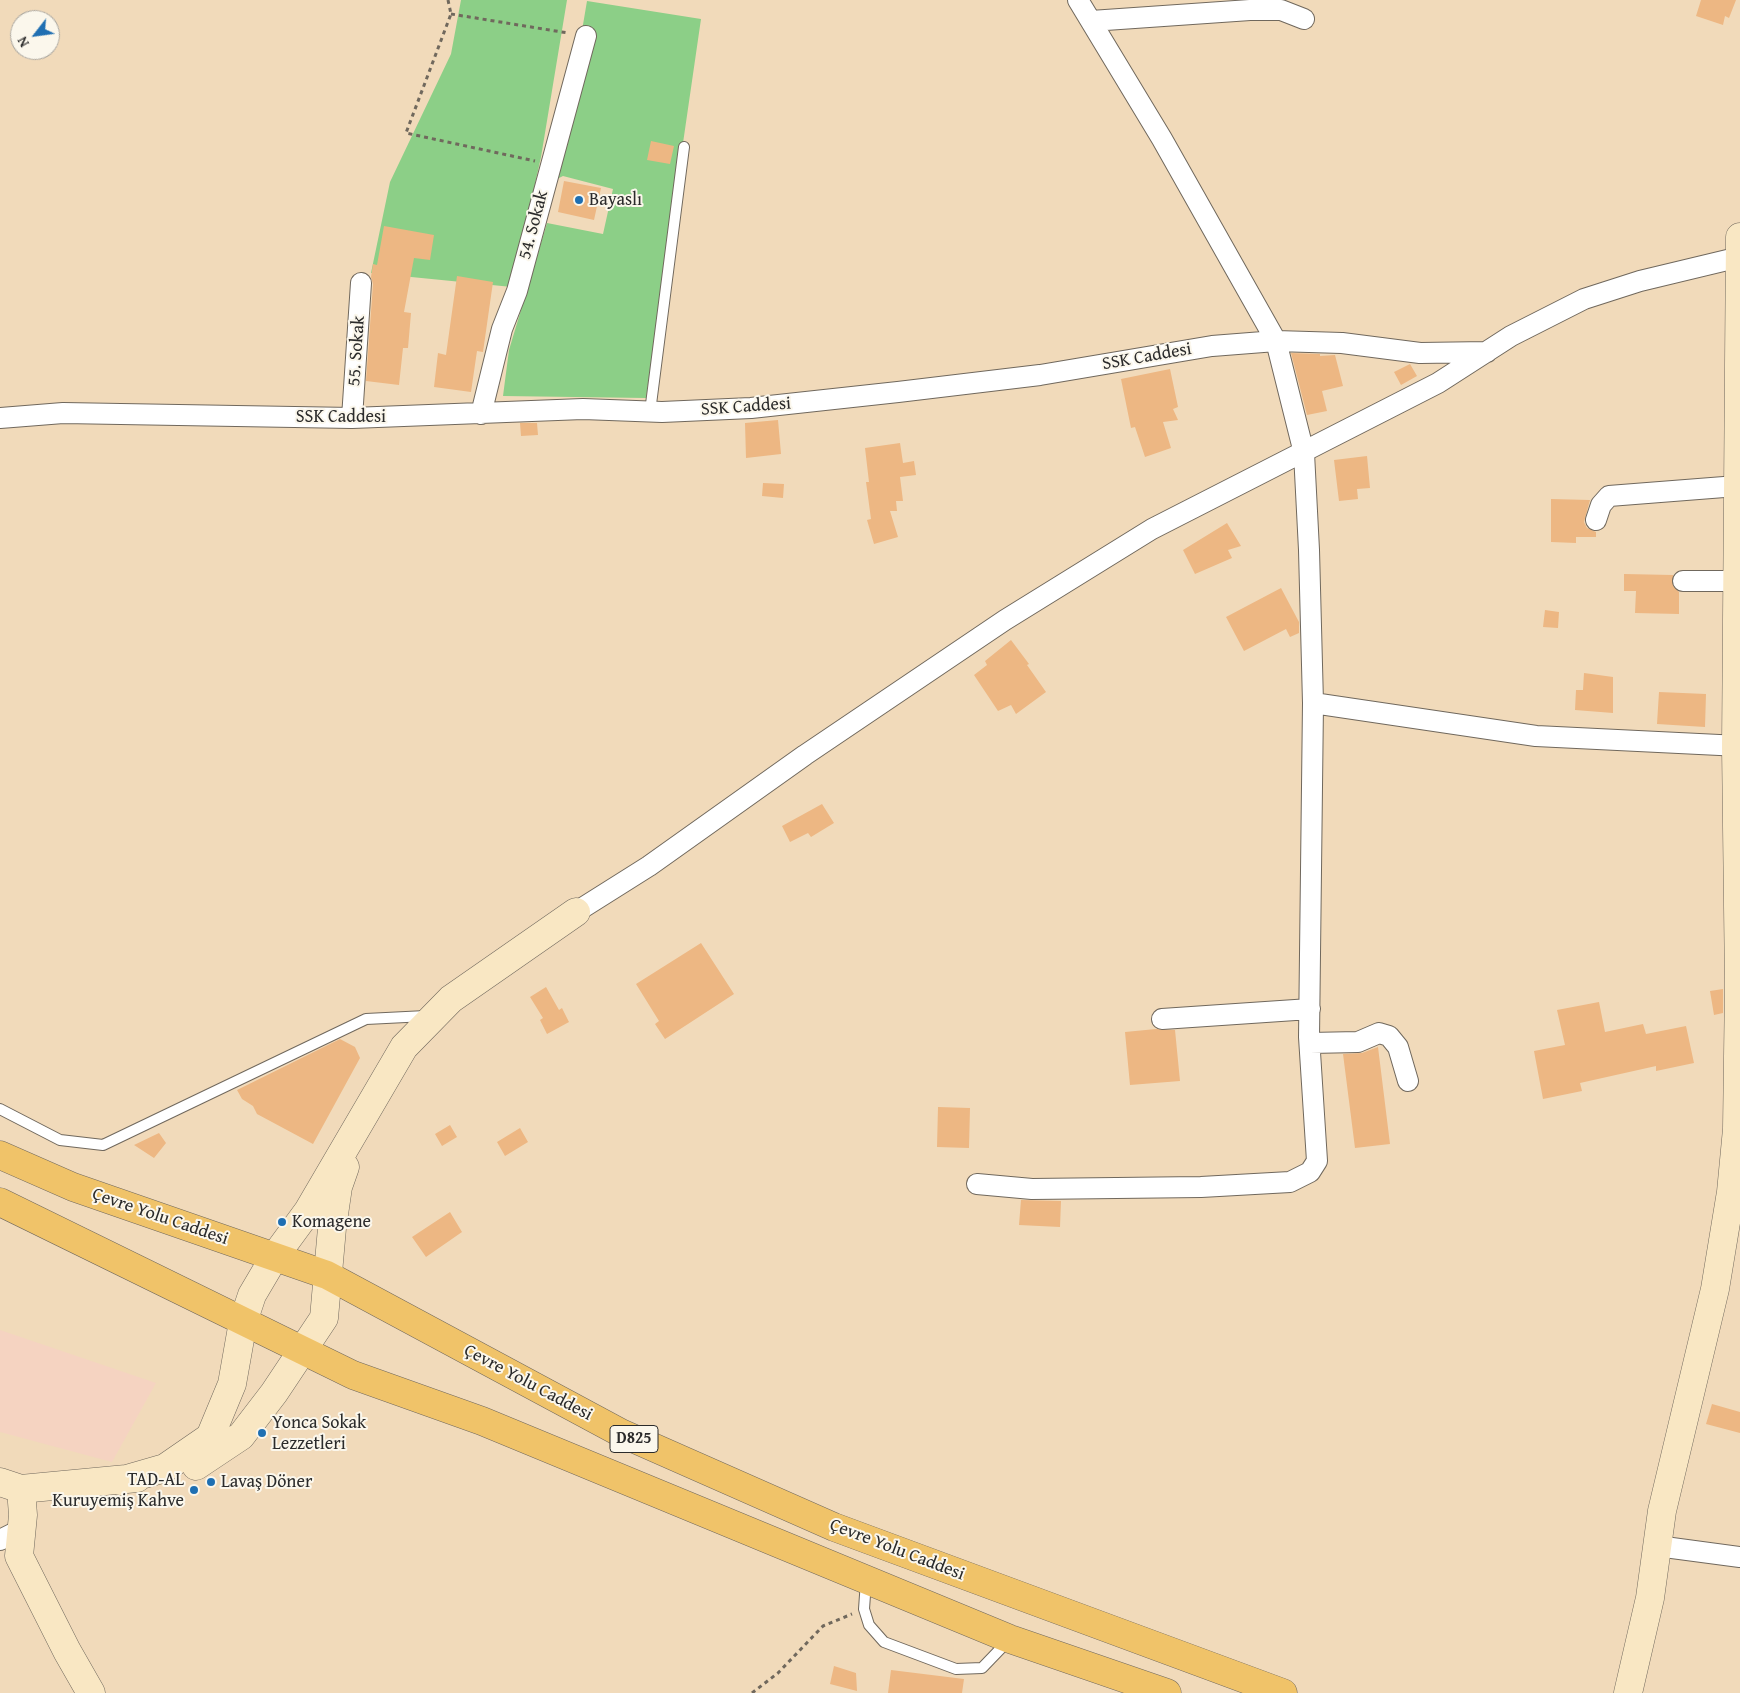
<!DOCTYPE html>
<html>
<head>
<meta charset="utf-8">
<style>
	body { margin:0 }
	#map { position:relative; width:1740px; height:1693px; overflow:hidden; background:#f1daba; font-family:"Gentium Book Plus",serif }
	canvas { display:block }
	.north { position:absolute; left:10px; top:10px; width:50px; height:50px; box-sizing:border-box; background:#fbf7ec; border:1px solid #a8a59f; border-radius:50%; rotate:240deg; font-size:14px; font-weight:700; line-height:20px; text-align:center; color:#2b2b2b }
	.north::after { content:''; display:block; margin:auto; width:18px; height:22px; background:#1f6fb2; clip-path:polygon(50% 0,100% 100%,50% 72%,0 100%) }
</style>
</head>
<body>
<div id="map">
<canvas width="1740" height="1693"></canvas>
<div class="north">N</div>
</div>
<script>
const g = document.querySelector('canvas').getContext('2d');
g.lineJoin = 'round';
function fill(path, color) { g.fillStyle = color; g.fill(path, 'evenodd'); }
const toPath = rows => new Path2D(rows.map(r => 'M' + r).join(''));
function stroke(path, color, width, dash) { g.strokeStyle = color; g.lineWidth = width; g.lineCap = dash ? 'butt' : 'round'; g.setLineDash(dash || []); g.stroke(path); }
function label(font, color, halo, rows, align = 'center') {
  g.font = font + ' "Gentium Book Plus",serif'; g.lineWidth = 4; g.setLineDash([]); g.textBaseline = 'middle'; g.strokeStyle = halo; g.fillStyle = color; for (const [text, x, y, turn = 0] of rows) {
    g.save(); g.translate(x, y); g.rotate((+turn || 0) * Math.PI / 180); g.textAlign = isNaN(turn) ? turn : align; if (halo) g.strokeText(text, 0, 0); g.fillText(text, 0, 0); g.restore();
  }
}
fill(toPath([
	[0,1330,156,1383,112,1462,0,1432]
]), '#f5d3c1');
fill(toPath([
	[461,0,567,0,541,157,512,287,371,273,390,182,451,54],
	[587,1,701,19,646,398,503,396,509,350,547,223,603,234,613,189,563,176,557,179]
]), '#8ccf87');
fill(toPath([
	[1701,0,1736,0,1729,18,1725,16,1723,25,1696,16],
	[651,141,674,146,670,164,647,160],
	[564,181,601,188,594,220,558,212],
	[384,226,434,235,430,260,414,258,404,312,411,313,408,348,403,348,399,385,366,381,373,284,371,277,373,264,377,265],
	[457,276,493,282,483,352,477,351,471,392,434,387,438,353,446,355],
	[1291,353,1320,354,1320,356,1335,355,1343,386,1322,391,1327,411,1307,415],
	[1410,364,1417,376,1401,385,1394,372],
	[1170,369,1178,407,1173,409,1178,420,1163,422,1171,448,1145,457,1135,427,1131,428,1121,379],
	[778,420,781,454,746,458,745,423],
	[520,423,537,423,538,435,521,436],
	[900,443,903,463,914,461,916,475,900,477,903,501,896,501,897,511,890,511,898,537,874,544,867,520,871,519,866,482,869,482,865,448],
	[1367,456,1370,488,1357,489,1358,499,1339,501,1334,460],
	[763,483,784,484,783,498,762,496],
	[1551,499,1590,500,1584,522,1587,528,1596,532,1596,537,1576,537,1576,543,1551,542],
	[1227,523,1241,546,1228,550,1232,558,1195,574,1183,550],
	[1624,574,1673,575,1673,586,1679,592,1679,614,1635,613,1636,591,1624,591],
	[1281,588,1299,622,1299,633,1290,637,1286,629,1244,651,1226,617],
	[1545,610,1559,612,1558,628,1543,627],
	[1011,640,1029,664,1027,665,1046,692,1016,714,1011,705,998,711,974,675,987,665,985,661],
	[1584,673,1613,677,1613,713,1575,710,1576,690,1583,690],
	[1659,692,1706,694,1705,727,1657,724],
	[822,804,834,823,811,837,808,833,790,842,782,826],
	[701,943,734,994,665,1039,655,1024,659,1021,636,984],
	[546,987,559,1010,562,1008,569,1022,547,1034,540,1020,543,1018,530,997],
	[1723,989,1723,1013,1714,1015,1710,991],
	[1599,1002,1605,1032,1643,1024,1646,1034,1686,1026,1694,1063,1656,1071,1656,1066,1580,1083,1582,1091,1543,1099,1534,1051,1565,1045,1557,1010],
	[1156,1029,1175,1030,1180,1081,1130,1085,1125,1032],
	[340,1039,355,1047,360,1058,313,1144,257,1114,253,1106,242,1099,237,1090],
	[1378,1047,1390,1144,1355,1148,1343,1054,1362,1053],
	[938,1107,970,1108,969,1148,937,1147],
	[450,1125,457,1137,442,1146,435,1134],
	[520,1128,528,1142,505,1156,497,1142],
	[159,1133,166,1143,154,1158,134,1145],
	[1021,1200,1061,1201,1060,1227,1019,1225],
	[450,1212,462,1232,426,1257,412,1237],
	[1712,1404,1740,1412,1740,1433,1706,1424],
	[834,1666,856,1673,857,1691,830,1684],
	[891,1670,964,1679,962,1693,888,1693]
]), '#edb783');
const lane = toPath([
	[650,412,684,147],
	[0,1109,60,1140,103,1145,366,1019,426,1016],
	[866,1581,864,1609,869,1625,884,1642,956,1669,982,1668,1008,1641]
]);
const street = toPath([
	[1091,21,1250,10,1281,10,1304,19],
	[481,414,502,329,517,291,586,36],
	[0,418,63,413,352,418,583,409,662,412,751,408,898,392,1040,375,1212,346,1276,341,1342,343,1420,353,1487,352],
	[352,418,361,283],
	[1596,520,1601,505,1609,496,1737,486],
	[1683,581,1737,581],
	[1313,703,1536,736,1740,746],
	[576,912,649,866,805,755,1005,620,1152,529,1438,383,1511,336,1584,299,1640,281,1740,257],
	[1162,1019,1310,1009],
	[1310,1043,1358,1042,1379,1033,1389,1036,1398,1047,1408,1081],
	[977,1184,1032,1189,1201,1187,1290,1182,1310,1172,1317,1161,1309,1037,1313,703,1309,550,1304,453,1276,341,1162,139,1078,0],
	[0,1540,20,1530],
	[1657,1546,1740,1557]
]);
const secondary = toPath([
	[196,1466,241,1436,274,1393,324,1318,332,1228,338,1187,345,1167],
	[120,1481,165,1468,210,1437,232,1384,243,1322,252,1295,275,1256,308,1211,404,1047,451,999,576,912],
	[0,1482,21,1489,137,1478],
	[21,1489,23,1515,19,1556,67,1651,91,1693],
	[1628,1693,1650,1598,1662,1511,1715,1289,1731,1192,1737,1129,1739,985,1736,746,1740,237]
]);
const highway = toPath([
	[0,1155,73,1187,327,1275,621,1433,834,1527,1283,1693],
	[0,1202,353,1375,482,1421,1010,1639,1167,1693]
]);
stroke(lane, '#70685d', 12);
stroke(street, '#70685d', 22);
stroke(secondary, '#70685d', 29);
stroke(highway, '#70685d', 29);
stroke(toPath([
	[448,0,451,14,406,133,535,161],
	[451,14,568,33],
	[752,1693,778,1673,823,1626,852,1614]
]), '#70685d', 3, [4, 4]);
stroke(lane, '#fff', 10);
stroke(street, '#fff', 20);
stroke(secondary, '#f9e7c3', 28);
stroke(highway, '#f0c369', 28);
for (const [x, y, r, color] of [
	[579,200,5,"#1f6fb2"],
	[282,1222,5,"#1f6fb2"],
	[262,1433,5,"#1f6fb2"],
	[211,1482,5,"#1f6fb2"],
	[194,1490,5,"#1f6fb2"]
]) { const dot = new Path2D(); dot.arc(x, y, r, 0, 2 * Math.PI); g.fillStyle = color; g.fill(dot); stroke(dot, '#fbf7ec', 2); }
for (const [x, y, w] of [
	[634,1439,48]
]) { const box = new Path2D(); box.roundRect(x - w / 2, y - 13.5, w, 27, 4); g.fillStyle = '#fbf7ec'; g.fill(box); stroke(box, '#2b2b2b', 1); }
label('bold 16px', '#2b2b2b', null, [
	["D825",634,1439]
]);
label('18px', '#2b2b2b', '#fbf7ec', [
	["Bayaslı",589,200],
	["Komagene",292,1222],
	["Yonca Sokak",272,1423],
	["Lezzetleri",272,1444],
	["TAD-AL",184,1480,"right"],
	["Kuruyemiş Kahve",184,1501,"right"],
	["Lavaş Döner",221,1482]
], 'left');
label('18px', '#2b2b2b', '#fbf7ec', [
	["54. Sokak",534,225,-75],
	["55. Sokak",357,351,-86],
	["SSK Caddesi",1147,357,-10],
	["SSK Caddesi",746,407,-4],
	["SSK Caddesi",341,417],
	["Çevre Yolu Caddesi",160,1217,19],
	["Çevre Yolu Caddesi",528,1383,28],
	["Çevre Yolu Caddesi",897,1550,21]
]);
</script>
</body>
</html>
